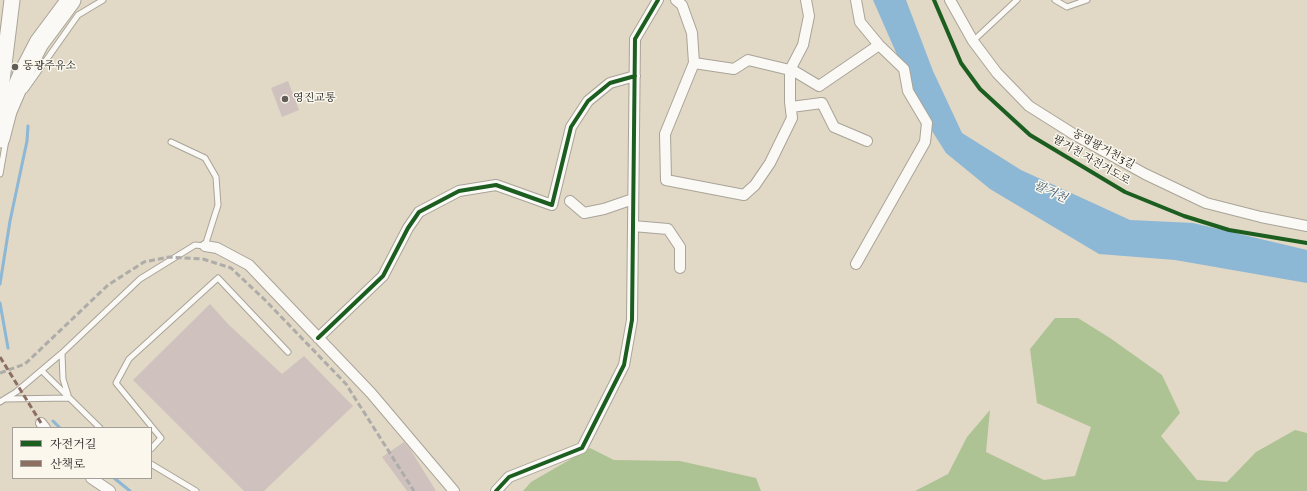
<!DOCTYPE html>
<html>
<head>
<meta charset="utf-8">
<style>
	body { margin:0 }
	#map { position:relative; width:1307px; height:491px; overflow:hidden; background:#e1d8c6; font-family:Vollkorn,"Noto Serif KR",serif }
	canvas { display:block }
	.legend { position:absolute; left:12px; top:427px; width:140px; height:52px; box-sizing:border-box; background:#fbf7ec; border:1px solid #a29f99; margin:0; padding:5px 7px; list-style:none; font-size:12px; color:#1c1c1c }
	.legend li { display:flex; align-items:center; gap:8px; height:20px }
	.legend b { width:20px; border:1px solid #a29f99 }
</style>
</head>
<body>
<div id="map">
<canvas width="1307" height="491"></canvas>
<ul class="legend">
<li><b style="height:5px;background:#1b5e20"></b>자전거길</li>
<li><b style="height:5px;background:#8d6e63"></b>산책로</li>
</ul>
</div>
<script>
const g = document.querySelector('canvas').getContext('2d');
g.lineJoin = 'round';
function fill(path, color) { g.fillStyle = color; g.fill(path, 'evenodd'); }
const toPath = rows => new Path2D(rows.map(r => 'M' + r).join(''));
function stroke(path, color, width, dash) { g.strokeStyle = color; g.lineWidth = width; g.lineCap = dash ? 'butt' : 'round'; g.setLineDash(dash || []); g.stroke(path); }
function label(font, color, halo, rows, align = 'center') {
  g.font = font + ' Vollkorn,"Noto Serif KR",serif'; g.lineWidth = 3; g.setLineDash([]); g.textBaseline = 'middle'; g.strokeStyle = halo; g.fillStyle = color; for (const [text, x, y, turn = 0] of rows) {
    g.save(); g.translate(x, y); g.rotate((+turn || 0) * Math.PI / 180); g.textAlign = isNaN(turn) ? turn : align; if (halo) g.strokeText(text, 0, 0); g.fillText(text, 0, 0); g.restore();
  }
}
fill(toPath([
	[1055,318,1078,318,1110,338,1162,375,1180,413,1161,436,1197,480,1227,482,1256,452,1295,430,1307,433,1307,491,915,491,948,474,967,437,990,410,986,452,1044,480,1075,476,1091,427,1037,403,1030,349],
	[590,448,614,460,680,461,756,478,761,491,523,491,531,482]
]), '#aec394');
fill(toPath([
	[873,0,906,0,933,71,962,133,1021,170,1130,220,1193,223,1307,250,1307,283,1175,260,1099,254,990,189,946,153,927,123]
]), '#8cb7d5');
stroke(toPath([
	[0,284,10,221,27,141,28,126],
	[0,303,8,348],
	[53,421,60,428],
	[114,478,130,491]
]), '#8cb7d5', 3);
fill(toPath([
	[288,81,299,110,282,117,271,88],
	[210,304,228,324,282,374,304,356,353,406,264,491,244,491,133,380],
	[404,442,410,449,436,491,407,491,382,457]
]), '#cfc2be');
const service = toPath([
	[1055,0,1067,7,1087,0],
	[973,41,1017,0],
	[25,90,78,15,103,0],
	[0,174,6,140],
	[62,353,63,379,68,395],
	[42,371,100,428],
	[6,399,69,398],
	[0,402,16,392,62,353,140,279,195,245,205,246,218,205,216,177,205,158,171,142],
	[151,449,161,438,116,383,129,359,218,278,288,352],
	[151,464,196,491]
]);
const minor = toPath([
	[676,0,682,5,692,33,694,63,734,69,748,60,794,71,819,86,879,45],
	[950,0,973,41,997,73,1029,106,1075,135,1145,174,1206,203,1261,217,1307,226],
	[694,63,665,134,666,180,744,195,755,185,770,163,792,118,790,102,790,70,803,45,809,16,806,0],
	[791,107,822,103,834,127,867,141],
	[570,201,584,213,604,209,633,199],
	[633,226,668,229,680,247,680,268],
	[205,246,217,248,249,265,371,393,454,491],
	[856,264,925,142,927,123,908,91,904,69,879,45,860,22,856,0],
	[318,338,383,276,408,228,419,212,459,191,496,185,552,205,571,127,588,101,610,83,635,76],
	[41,423,45,428],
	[91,478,110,491],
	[496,491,509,477,582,448,624,365,632,320,635,39,658,0]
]);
const secondary = toPath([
	[0,97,12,0]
]);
const motorway = toPath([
	[0,138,7,111,23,74,39,43,71,0]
]);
stroke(service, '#a9a498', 7);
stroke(minor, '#a9a498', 12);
stroke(secondary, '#a9a498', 17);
stroke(motorway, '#a9a498', 21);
stroke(service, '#faf9f6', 5);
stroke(minor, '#faf9f6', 10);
stroke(secondary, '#faf9f6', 15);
stroke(motorway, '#faf9f6', 19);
stroke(toPath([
	[0,373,25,364,108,285,144,262,169,257,203,259,231,268,265,300,346,384,414,491]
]), '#adaca9', 3, [6, 3]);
stroke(toPath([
	[0,357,41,423]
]), '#8d6e63', 3, [6, 3]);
stroke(toPath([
	[934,0,961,63,980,89,1030,135,1125,192,1184,216,1229,230,1307,243],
	[318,338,383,276,408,228,419,212,459,191,496,185,552,205,571,127,588,101,610,83,635,76],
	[496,491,509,477,582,448,624,365,632,320,635,39,658,0]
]), '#1b5e20', 4);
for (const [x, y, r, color] of [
	[15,67,4,"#615e58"],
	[285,99,4,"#615e58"]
]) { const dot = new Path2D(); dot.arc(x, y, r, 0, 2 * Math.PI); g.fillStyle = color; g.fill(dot); stroke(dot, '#fbf7ec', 1.5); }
label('11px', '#1c1c1c', '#fbf7ec', [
	["동광주유소",23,67],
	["영진교통",293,99]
], 'left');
label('11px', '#1c1c1c', '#fbf7ec', [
	["동명팔거천3길",1103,150,29],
	["팔거천 자전거도로",1091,161,30]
]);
label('italic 12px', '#3e5b72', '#fbf7ec', [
	["팔거천",1050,193,25]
]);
</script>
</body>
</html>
